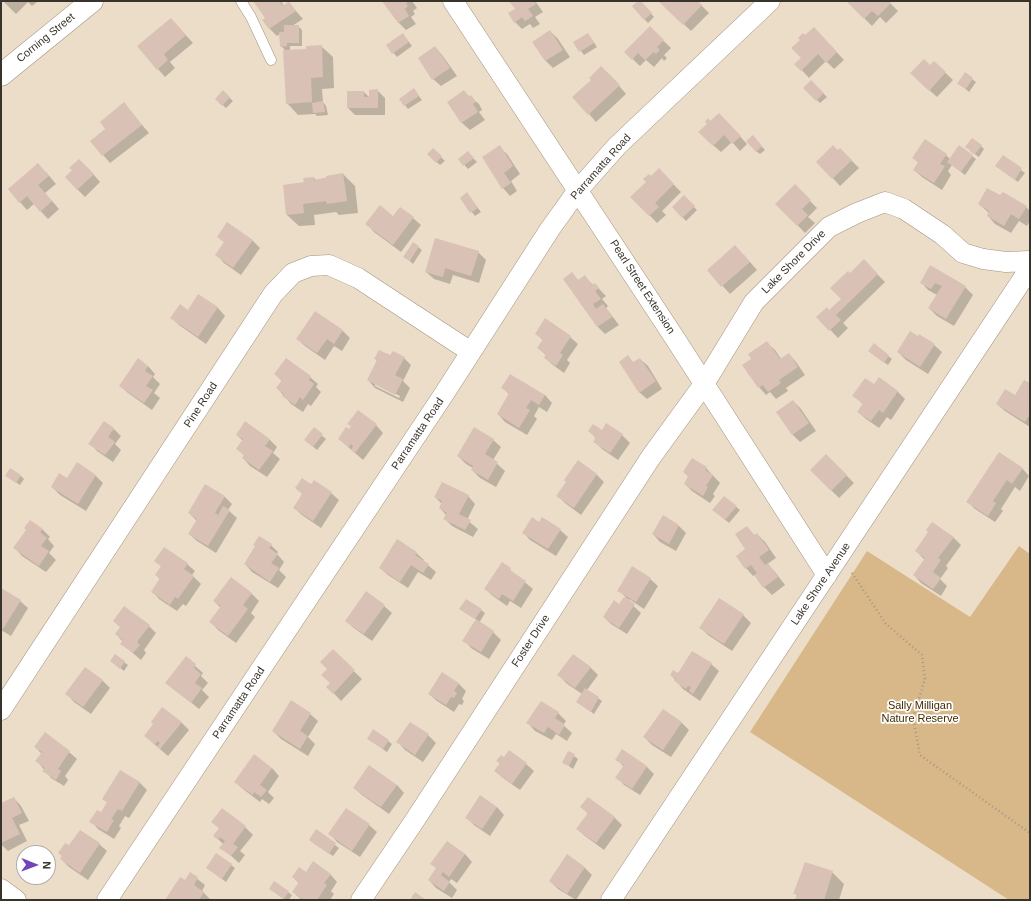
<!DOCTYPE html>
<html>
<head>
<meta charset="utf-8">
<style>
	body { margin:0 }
	#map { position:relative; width:1031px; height:901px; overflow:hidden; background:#ecddc8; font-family:Arial,sans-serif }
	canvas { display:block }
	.frame { position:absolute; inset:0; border:2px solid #39342b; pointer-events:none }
	.north { position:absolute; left:16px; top:845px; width:40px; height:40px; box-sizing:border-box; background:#fff; border:1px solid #b0aeaa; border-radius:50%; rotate:91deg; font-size:11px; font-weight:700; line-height:16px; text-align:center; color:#39342b }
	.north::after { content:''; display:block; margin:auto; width:14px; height:18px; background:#7444bb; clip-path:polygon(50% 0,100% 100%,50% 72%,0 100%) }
</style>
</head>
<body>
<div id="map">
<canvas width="1031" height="901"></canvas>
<div class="frame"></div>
<div class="north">N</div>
</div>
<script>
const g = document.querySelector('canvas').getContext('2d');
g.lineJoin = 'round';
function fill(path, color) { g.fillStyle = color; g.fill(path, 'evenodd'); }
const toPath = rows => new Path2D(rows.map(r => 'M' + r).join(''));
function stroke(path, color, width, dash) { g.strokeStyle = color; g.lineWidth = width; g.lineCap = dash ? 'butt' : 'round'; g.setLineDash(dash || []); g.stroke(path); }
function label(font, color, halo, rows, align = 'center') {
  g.font = font + ' Arial,sans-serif'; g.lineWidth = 3.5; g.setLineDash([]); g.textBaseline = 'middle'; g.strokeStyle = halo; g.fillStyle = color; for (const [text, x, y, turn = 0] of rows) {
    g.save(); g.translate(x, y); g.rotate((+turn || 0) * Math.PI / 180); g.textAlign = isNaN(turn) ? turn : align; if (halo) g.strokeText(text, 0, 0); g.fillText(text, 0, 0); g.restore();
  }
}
fill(toPath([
	[1019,546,1030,554,1030,900,1009,900,750,732,867,551,970,617]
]), '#d8b888');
fill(toPath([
	[3,1,36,1,37,2,32,6,28,2,16,14],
	[255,1,281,1,284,6,289,3,303,19,292,26,298,26,302,30,302,46,290,46,290,51,307,50,321,46,333,57,334,88,322,89,323,102,326,106,328,115,317,116,315,114,298,115,287,103,286,51,281,46,280,34,277,36,270,29,263,20,266,18],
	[383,1,412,1,417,8,413,11,415,14,411,17,416,24,406,30,399,23],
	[511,1,535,1,543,12,535,17,540,24,533,28,530,24,522,29,515,22,516,9],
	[640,1,654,17,648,23,633,7],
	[660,1,697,1,709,13,691,31],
	[847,1,888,1,898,11,886,23,880,17,872,26],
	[171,19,193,43,170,62,175,68,165,77,158,69],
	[650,28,671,48,664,55,667,58,664,61,662,58,654,67,646,60,640,66,625,52],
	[814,28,844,60,834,69,826,61,809,78,796,64,802,58,805,37],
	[550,31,558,39,570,57,553,68,546,61,533,42],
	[588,34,597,47,584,55,574,42],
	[406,38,412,46,397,57,387,45],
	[435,47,442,55,457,76,441,86,433,79],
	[934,62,953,80,937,97,919,81],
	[609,74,626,94,596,122,589,114],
	[965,74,976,82,969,92,959,83],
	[811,81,827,97,820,103,805,88],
	[377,90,385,98,385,115,355,115,348,108,364,92,370,98],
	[414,90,422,100,408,109,400,99],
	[223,92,233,101,226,108,216,99],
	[464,92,479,104,482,110,479,112,485,120,470,130,462,123,448,102],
	[124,104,149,133,110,163,91,141,107,129],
	[726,121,747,144,740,151,732,142,721,152,707,140,710,122],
	[756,140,765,150,760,154,756,151],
	[981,146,984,149,979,157,970,151],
	[499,147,507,154,520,174,511,181,517,191,510,196,503,188],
	[433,149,445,161,440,165,428,154],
	[840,149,859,168,840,186,818,162],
	[946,155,950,159,972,156,976,159,965,175,952,165,948,171,951,175,942,190,922,177,914,170,919,163,913,158],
	[471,156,477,162,468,169,459,159],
	[1003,157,1025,173,1018,182,996,166],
	[87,167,100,182,85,197,77,189],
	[659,170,681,192,662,211,666,215,657,223,632,197],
	[46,172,56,184,45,193,59,209,48,219,34,204,27,210,9,190],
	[343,174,355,186,358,213,339,215,336,212,314,215,315,225,299,226,287,215,284,186,305,183,314,178,316,180],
	[795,186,817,208,808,217,815,223,805,233,777,204],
	[467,194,481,212,475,216,461,198],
	[1001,196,1026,207,1030,211,1030,221,1027,226,1019,221,1011,233,995,224,988,216,989,213,979,204],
	[684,197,697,210,686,221,673,207],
	[394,217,413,218,421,225,401,252,374,232,367,224],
	[218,237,252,240,260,248,241,275,224,263,217,255,225,243],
	[418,247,422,250,413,264,405,257],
	[478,252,486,260,479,283,453,275,450,284,434,279,426,272],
	[743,254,757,270,730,294,708,270],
	[864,261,885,282,843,323,848,328,838,338,818,317,829,311,842,299,850,274],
	[931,266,965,287,973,295,954,326,937,316,929,308,937,295,928,290,921,282],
	[572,273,579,281,585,277,593,285,595,284,602,292,606,296,602,299,608,306,606,308,619,325,605,334,598,327,564,279],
	[199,295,218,308,225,316,206,344,179,325,172,318,188,311],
	[343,331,350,338,342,351,334,346,325,360,305,346,297,339],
	[536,334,570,337,578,344,567,360,570,363,564,373,553,365,545,358,546,355,538,348,543,340],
	[767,343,775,350,781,359,789,354,796,362,805,375,786,388,788,391,776,399,770,392,766,395,759,387],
	[874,345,892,359,888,365,873,354],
	[934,345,942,352,928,374,906,360,898,352],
	[391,357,404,358,411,365,403,381,410,388,403,402,375,388,368,380,377,361,376,359],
	[375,384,400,396,399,398,375,386],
	[628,357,634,363,640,359,648,366,662,389,647,399,639,392],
	[148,366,155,374,153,377,160,384,154,393,160,398,152,410,128,393,120,386],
	[275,374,310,377,318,384,316,387,321,392,311,406,308,404,303,412,291,404,277,388,282,381],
	[879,379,898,392,905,399,891,420,887,417,879,428,866,419,858,412,863,404,854,396,874,385],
	[1030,384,1030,427,1005,411,997,404,1015,396],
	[503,388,545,395,552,403,547,412,539,407,534,416,537,419,527,435,505,422,498,414,510,395],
	[793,401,801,409,816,431,800,442,792,434],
	[245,423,270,440,277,447,273,453,280,459,267,477,250,466,243,458,245,456,238,449,243,441,237,435],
	[376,425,383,433,363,460,339,439,349,430],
	[114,429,121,436,115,444,121,450,113,462,97,451,90,443],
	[314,429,326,439,317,450,309,443],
	[589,431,602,431,622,435,630,443,618,460,602,449,594,441,596,438],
	[493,440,501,447,493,460,505,471,496,487,480,478,472,470,473,468,466,464,458,456],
	[826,455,854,483,839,498,811,470],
	[578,462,597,475,604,482,581,515,565,503,558,496],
	[77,464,96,476,103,483,86,511,60,495,52,487,67,479],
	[706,468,720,483,713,494,715,496,710,503,692,491,685,484,689,477,684,472],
	[1022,468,1029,476,1020,491,1015,487,1001,509,1003,511,995,522,975,509,968,502],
	[7,476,21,476,24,479,20,485],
	[206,486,225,497,232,504,228,510,237,518,216,553,197,541,189,534,197,521,189,513],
	[311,486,331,493,339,500,321,528,302,515,294,508,303,494],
	[468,496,475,504,467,520,478,529,473,537,452,526,445,519,446,515,440,508,442,504,435,497],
	[724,497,740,510,729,523,717,513],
	[663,516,679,526,686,533,676,551,660,542,653,534],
	[540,524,560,530,568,537,556,556,530,540,523,532],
	[747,527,755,536,757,534,765,542,776,558,767,564,775,572,785,585,772,595,764,587,755,575,753,576,746,568,737,556,747,549],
	[42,529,50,537,48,539,54,546,49,553,56,560,46,572,22,556,15,548],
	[953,537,961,545,946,566,948,568,940,579,947,586,941,596,921,583,914,575,925,560,916,551],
	[271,545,278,552,277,554,284,562,279,570,286,577,278,588,252,572,245,564],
	[416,553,424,560,423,561,436,572,431,580,418,572,408,588,388,575,380,568],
	[155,561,187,564,195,571,192,575,201,584,186,606,183,604,177,611,159,599,152,591,160,579,156,575,162,567],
	[503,564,533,589,521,608,510,601,507,606,493,596,485,589],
	[650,579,658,586,644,609,629,599,628,601,641,613,627,634,611,624,604,617,619,605,628,600,619,590],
	[1,591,20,601,28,608,11,636,1,630],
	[251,593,259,601,251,613,255,617,236,643,218,630,211,622,221,608,214,601],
	[719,599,743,615,751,623,732,651,708,635,701,628],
	[384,606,392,613,372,641,354,628,346,621],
	[481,610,485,613,479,623,493,632,501,640,489,659,471,648,464,640,477,620,464,612],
	[149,626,156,633,144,650,146,653,141,660,122,644,123,642,116,634],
	[333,651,362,679,341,701,328,687,331,683,328,669],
	[186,658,203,673,201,676,208,683,202,690,209,697,199,709,167,683],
	[111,661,124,662,128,665,124,671],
	[711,664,719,671,700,701,683,689,671,675,679,674],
	[590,667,598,675,587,690,602,701,594,714,577,702,582,694,566,683,559,675],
	[442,673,459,684,466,691,462,699,464,701,462,705,459,704,454,712,437,701,429,694],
	[102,680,110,688,91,714,74,702,67,694],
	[663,710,682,723,689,730,671,757,652,745,644,737],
	[558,713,566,721,563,725,572,733,567,741,556,734,552,740,535,731,528,723],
	[310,714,318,721,308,737,315,744,308,756,281,739,273,731],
	[181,722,189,730,168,756,145,736],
	[410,723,428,735,436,743,423,762,405,750,398,742],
	[374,730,392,744,387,752,368,739],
	[35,747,69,752,77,759,65,776,68,780,64,786,51,778,37,761,42,754],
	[622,751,647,767,654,774,640,795,624,785,617,777,624,767,617,759],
	[569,752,578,759,573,769,563,762],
	[504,758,526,764,534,771,520,790,503,778,495,771,500,764,498,761],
	[272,768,279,776,268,792,274,798,269,804,262,799,260,802,243,789,235,782],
	[139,782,147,790,129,818,125,816,119,826,121,828,114,839,98,829,91,821,102,814,108,803,103,799],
	[397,785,404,793,389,814,362,795,354,788],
	[14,798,21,806,29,821,19,825,27,841,8,851,1,844,1,804],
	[497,807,504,815,490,836,474,825,466,817],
	[582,807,614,817,622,825,604,850,585,836,577,829,588,814],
	[222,809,245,827,253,835,240,851,245,855,239,863,221,847,223,844,215,836,220,829,212,822],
	[369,825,377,832,360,857,337,842,330,834],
	[316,831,339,848,333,856,313,843],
	[447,842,465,854,472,862,457,883,451,879,449,882,457,890,452,898,436,888,429,880,437,869],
	[99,844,107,851,88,880,69,867,61,859,69,847],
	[216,854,235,868,226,882,207,868],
	[567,856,585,868,592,875,576,900,558,889,550,881],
	[832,872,844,884,839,900,795,900,797,896,795,893],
	[190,873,205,885,202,891,211,900,166,900,185,881],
	[306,874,330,874,337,882,331,891,334,894,330,900,302,900,293,892,299,883,293,877],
	[274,882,292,895,289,900,285,900,270,889]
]), '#0003');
fill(toPath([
	[253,1,279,1,283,6,289,1,296,11,269,29,262,20,265,18],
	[382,1,409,1,406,3,408,6,405,9,409,16,398,23],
	[509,1,534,1,536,4,528,9,533,16,525,21,522,17,514,23,508,13,515,9],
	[638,1,641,1,652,13,644,20,632,6],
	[658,1,698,1,702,5,683,25],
	[846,1,890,1,891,3,878,16,872,11,864,19],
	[171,18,186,35,164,54,168,60,157,70,137,46],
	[284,25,299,25,299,43,287,43,287,46,280,47,279,32,284,32],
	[650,26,664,40,657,47,660,50,656,54,654,52,645,60,638,53,632,60,624,52],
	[814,27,837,52,826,63,818,54,801,71,794,64,801,58,791,48,800,40,798,38,803,33,805,35],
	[550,30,563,50,545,61,532,42],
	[403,33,409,42,392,54,386,45],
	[588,33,594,43,579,52,573,42],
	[322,45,323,77,311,78,312,102,286,104,283,50,306,49,306,46],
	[435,46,450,68,432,80,418,58],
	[924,59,930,65,934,61,946,72,929,91,910,73],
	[601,66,620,85,588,115,572,97,591,80,589,78],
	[965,72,973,78,966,89,957,84],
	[811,80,824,93,816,101,803,88],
	[414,88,419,96,404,106,399,99],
	[378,89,378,108,347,108,347,91,364,91,364,97,369,97,369,90],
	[223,90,230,97,222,106,215,99],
	[464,90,469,97,471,95,476,102,473,104,478,112,461,123,447,102],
	[323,101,325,112,313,113,312,103],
	[124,102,142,125,102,156,90,141,105,129,100,122],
	[719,113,741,136,732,144,724,135,713,146,698,132,707,124,705,122,708,118,710,121],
	[753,135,762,146,756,152,746,141],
	[972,138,982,145,975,154,965,147],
	[925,139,947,154,940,164,945,166,934,183,913,170,918,162,912,158],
	[500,145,513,166,504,173,511,183,502,189,482,157],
	[833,145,838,150,840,148,852,160,832,179,816,162],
	[959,145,973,155,961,172,947,162],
	[433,148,442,156,436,163,427,154],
	[468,151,474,158,463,166,458,159],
	[1003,155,1022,168,1015,180,995,166],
	[79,159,94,174,77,190,65,177,72,170,69,168],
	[38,163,49,176,38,185,52,201,40,212,27,196,19,203,8,189],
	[659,168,674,184,655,203,659,207,649,216,630,197,646,182,643,179,649,174,651,176],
	[343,173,347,201,327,204,326,201,303,204,304,213,286,215,283,185,304,182,303,178,314,177,314,180,326,178,326,176],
	[795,184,811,200,802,209,808,215,797,226,775,204],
	[987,188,1000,195,1003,192,1027,206,1019,219,1011,214,1004,226,987,216,989,211,978,204],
	[467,192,478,208,470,213,460,198],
	[684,195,695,206,682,218,672,207],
	[380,205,393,216,400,207,414,217,393,245,365,224],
	[227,222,253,240,233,268,215,255,224,242,217,237],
	[435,238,479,251,471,276,445,268,443,277,425,272],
	[413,242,419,246,410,261,403,257],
	[735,245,750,262,721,287,707,270],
	[864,259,878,274,836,315,841,320,829,331,816,317,827,307,829,310,841,299,830,288,848,271,850,273],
	[930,265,966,286,946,319,928,308,942,286,935,283,931,289,920,283],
	[572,272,578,280,585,275,592,285,595,283,599,288,595,291,601,299,593,304,596,309,603,304,612,317,597,327,563,279],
	[198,294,218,307,198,337,170,318,180,304,188,310],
	[315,311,343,330,334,344,327,339,317,353,296,339],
	[545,318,571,336,560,353,563,355,556,366,544,358,546,354,537,348,543,339,535,334],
	[910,331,918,336,919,334,935,344,920,367,897,352],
	[767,341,780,359,789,353,798,367,779,380,781,383,768,392,763,385,758,388,742,365,751,359,748,354],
	[874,343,889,355,884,363,868,351],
	[379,350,390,355,393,351,405,357,395,375,403,379,395,395,367,380,377,360,374,359],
	[628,355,633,362,640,358,656,381,639,393,619,362],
	[138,358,148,366,145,371,153,376,146,386,153,390,144,403,119,386],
	[286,358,311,376,309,380,314,384,303,400,300,397,295,405,282,396,284,394,276,388,282,380,274,374],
	[510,374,545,395,539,405,531,400,526,408,530,410,519,428,497,414,509,393,501,388],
	[879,377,898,391,883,413,879,410,871,421,857,412,863,403,852,396,865,378,874,384],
	[1024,380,1030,383,1030,414,1025,422,996,404,1005,389,1015,395],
	[793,400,809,423,792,435,776,412],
	[358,410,377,424,355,453,351,450,353,446,351,444,349,447,338,439,346,427,349,429,351,426,347,424],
	[104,421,114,428,108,437,115,442,105,455,88,444],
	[245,421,270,439,265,446,273,451,259,470,242,458,244,455,236,449,243,439,236,435],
	[606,423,623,434,610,453,593,442,596,437,588,431,593,424,602,430],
	[314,427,323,434,313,447,304,440],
	[474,427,494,439,485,454,498,462,488,480,471,470,473,466,457,456],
	[999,452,1023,468,1012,484,1007,480,993,501,996,503,988,516,966,502],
	[826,454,847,475,831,491,810,470],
	[692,458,707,467,705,470,713,475,706,486,708,487,703,496,684,484,688,476,683,472],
	[578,460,597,474,574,508,556,496,566,482,564,480],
	[77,462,96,475,78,504,51,487,59,473,67,478],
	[10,468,21,475,16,483,5,476],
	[302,478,311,484,314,480,332,492,313,521,293,508,302,494,295,488],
	[442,482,469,495,459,514,471,520,465,530,443,519,447,513,439,508,442,501,434,497],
	[205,484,225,496,215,513,218,515,223,506,230,510,208,546,188,534,197,519,188,513],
	[724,496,737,506,725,520,712,510],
	[663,515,679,525,669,544,652,534],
	[532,517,539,522,542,517,561,529,548,549,522,533],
	[30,520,43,529,40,532,47,538,41,546,49,551,39,566,13,548,26,530,24,528],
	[932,522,954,537,938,558,941,560,933,572,941,578,933,589,913,575,925,558,915,551,928,532,926,530],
	[747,526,754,535,757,533,769,550,759,557,765,565,768,563,778,577,763,588,754,575,757,573,751,565,745,569,736,556,745,549,735,534],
	[259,536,272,544,269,548,278,554,271,563,279,568,270,582,244,564,255,546,253,545],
	[397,539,417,552,415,555,429,564,423,573,411,565,400,582,379,568],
	[164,547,188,563,184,569,194,576,178,599,175,597,170,605,151,592,160,578,155,575,161,566,154,561],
	[502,562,511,568,510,570,526,581,513,601,502,594,499,599,484,589],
	[632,566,651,578,636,602,617,591],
	[231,577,252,593,243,605,248,609,228,636,209,622,221,606,213,601],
	[1,588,21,600,3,629,1,628],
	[366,591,385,605,364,634,345,621],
	[624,597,635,604,619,628,603,617,614,600,619,604],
	[719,598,744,614,724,644,699,628],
	[466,599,482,609,475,619,459,609],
	[124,606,150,625,137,642,140,645,133,653,120,644,123,640,115,634,120,627,113,621],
	[476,619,494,631,481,652,462,641],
	[333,649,355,670,333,694,326,687,330,683,321,675,327,669,320,662],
	[692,651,712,663,693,694,689,691,691,687,688,686,686,689,674,681,676,679,670,675,673,670,678,673],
	[115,654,125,661,120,669,110,661],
	[573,654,591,667,575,688,557,675],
	[186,656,196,664,194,668,201,674,195,683,202,688,191,703,165,683],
	[85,667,103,680,83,707,65,694],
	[442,672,459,683,454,691,457,693,454,698,451,697,446,705,428,694],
	[585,688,599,697,591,712,576,702],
	[291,700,311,713,300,731,308,736,300,749,272,731],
	[541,701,559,712,555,718,565,725,559,735,548,727,544,733,526,723],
	[162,707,182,722,160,749,157,747,160,743,158,741,155,744,144,736,153,724,151,722],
	[663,709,682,722,663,750,643,737],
	[410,722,429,734,415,755,396,742],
	[373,729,389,740,383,749,367,739],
	[45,732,70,751,58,769,61,771,56,780,42,771,45,768,35,761,42,752,34,747],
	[622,749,647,766,632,789,615,778,624,765,615,760],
	[509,750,527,763,512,784,494,771,500,763,496,761,501,755,504,757],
	[568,751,575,754,569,766,562,763],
	[254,754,272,768,260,785,267,790,261,797,254,792,253,795,234,782],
	[369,765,397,785,381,807,353,788],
	[120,770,140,782,122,811,118,809,111,819,114,820,107,832,89,822,97,810,101,812,107,802,102,799],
	[480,795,497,807,482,829,465,818],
	[14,797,22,813,12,818,20,834,1,843,1,803],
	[588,797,615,817,596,843,576,829,588,813,580,807],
	[222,808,246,826,233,844,238,847,231,856,219,848,225,841,220,837,218,840,213,836,219,828,211,822],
	[346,808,370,824,352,851,328,834],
	[316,829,336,843,329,854,309,840],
	[80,830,100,843,80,873,60,859,62,856,58,853,65,843,69,845],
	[447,841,465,854,449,877,443,872,441,875,450,882,444,891,428,880,436,868,430,864],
	[216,853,232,864,222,879,206,868],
	[567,854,585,867,567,894,549,881],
	[313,861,331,874,324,883,327,885,317,900,304,900,292,892,299,882,292,877,299,867,306,872],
	[805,862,833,871,824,900,793,900,796,898,797,894,793,894],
	[190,872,198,877,194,885,204,892,199,900,165,900,180,877,185,880],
	[274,881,289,891,284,899,269,889],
	[415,892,426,900,410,900]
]), '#dac1b6');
const lane = toPath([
	[241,1,251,17,271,60]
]);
const street = toPath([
	[453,1,674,337,827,575],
	[1,710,273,294,293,273,311,266,329,265,358,278,471,352],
	[1,889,16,900],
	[107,900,444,394,550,229,578,190,617,146,770,1],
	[361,900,415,820,651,457,704,384,754,302,829,227,857,213,885,202,904,209,943,235,963,253,983,259,1006,262,1030,261],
	[611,900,1030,268]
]);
const secondary = toPath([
	[1,75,92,1]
]);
stroke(lane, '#a19380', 11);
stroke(street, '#a19380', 21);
stroke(secondary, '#a19380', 23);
stroke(toPath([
	[852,573,886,624,922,655,925,679,913,718,920,755,1030,833]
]), '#a39888', 2.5, [1, 3]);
stroke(lane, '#fff', 10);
stroke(street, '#fff', 20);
stroke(secondary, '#fff', 22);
label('11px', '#39342b', '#fff', [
	["Corning Street",46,38,-39],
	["Parramatta Road",601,167,-48],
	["Lake Shore Drive",794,262,-45],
	["Pearl Street Extension",642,287,57],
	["Pine Road",201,405,-57],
	["Parramatta Road",418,434,-56],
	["Lake Shore Avenue",821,584,-56],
	["Foster Drive",531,641,-57],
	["Parramatta Road",239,703,-56]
]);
label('11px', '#432c00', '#fff', [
	["Sally Milligan",920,706],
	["Nature Reserve",920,719]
]);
</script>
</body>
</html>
